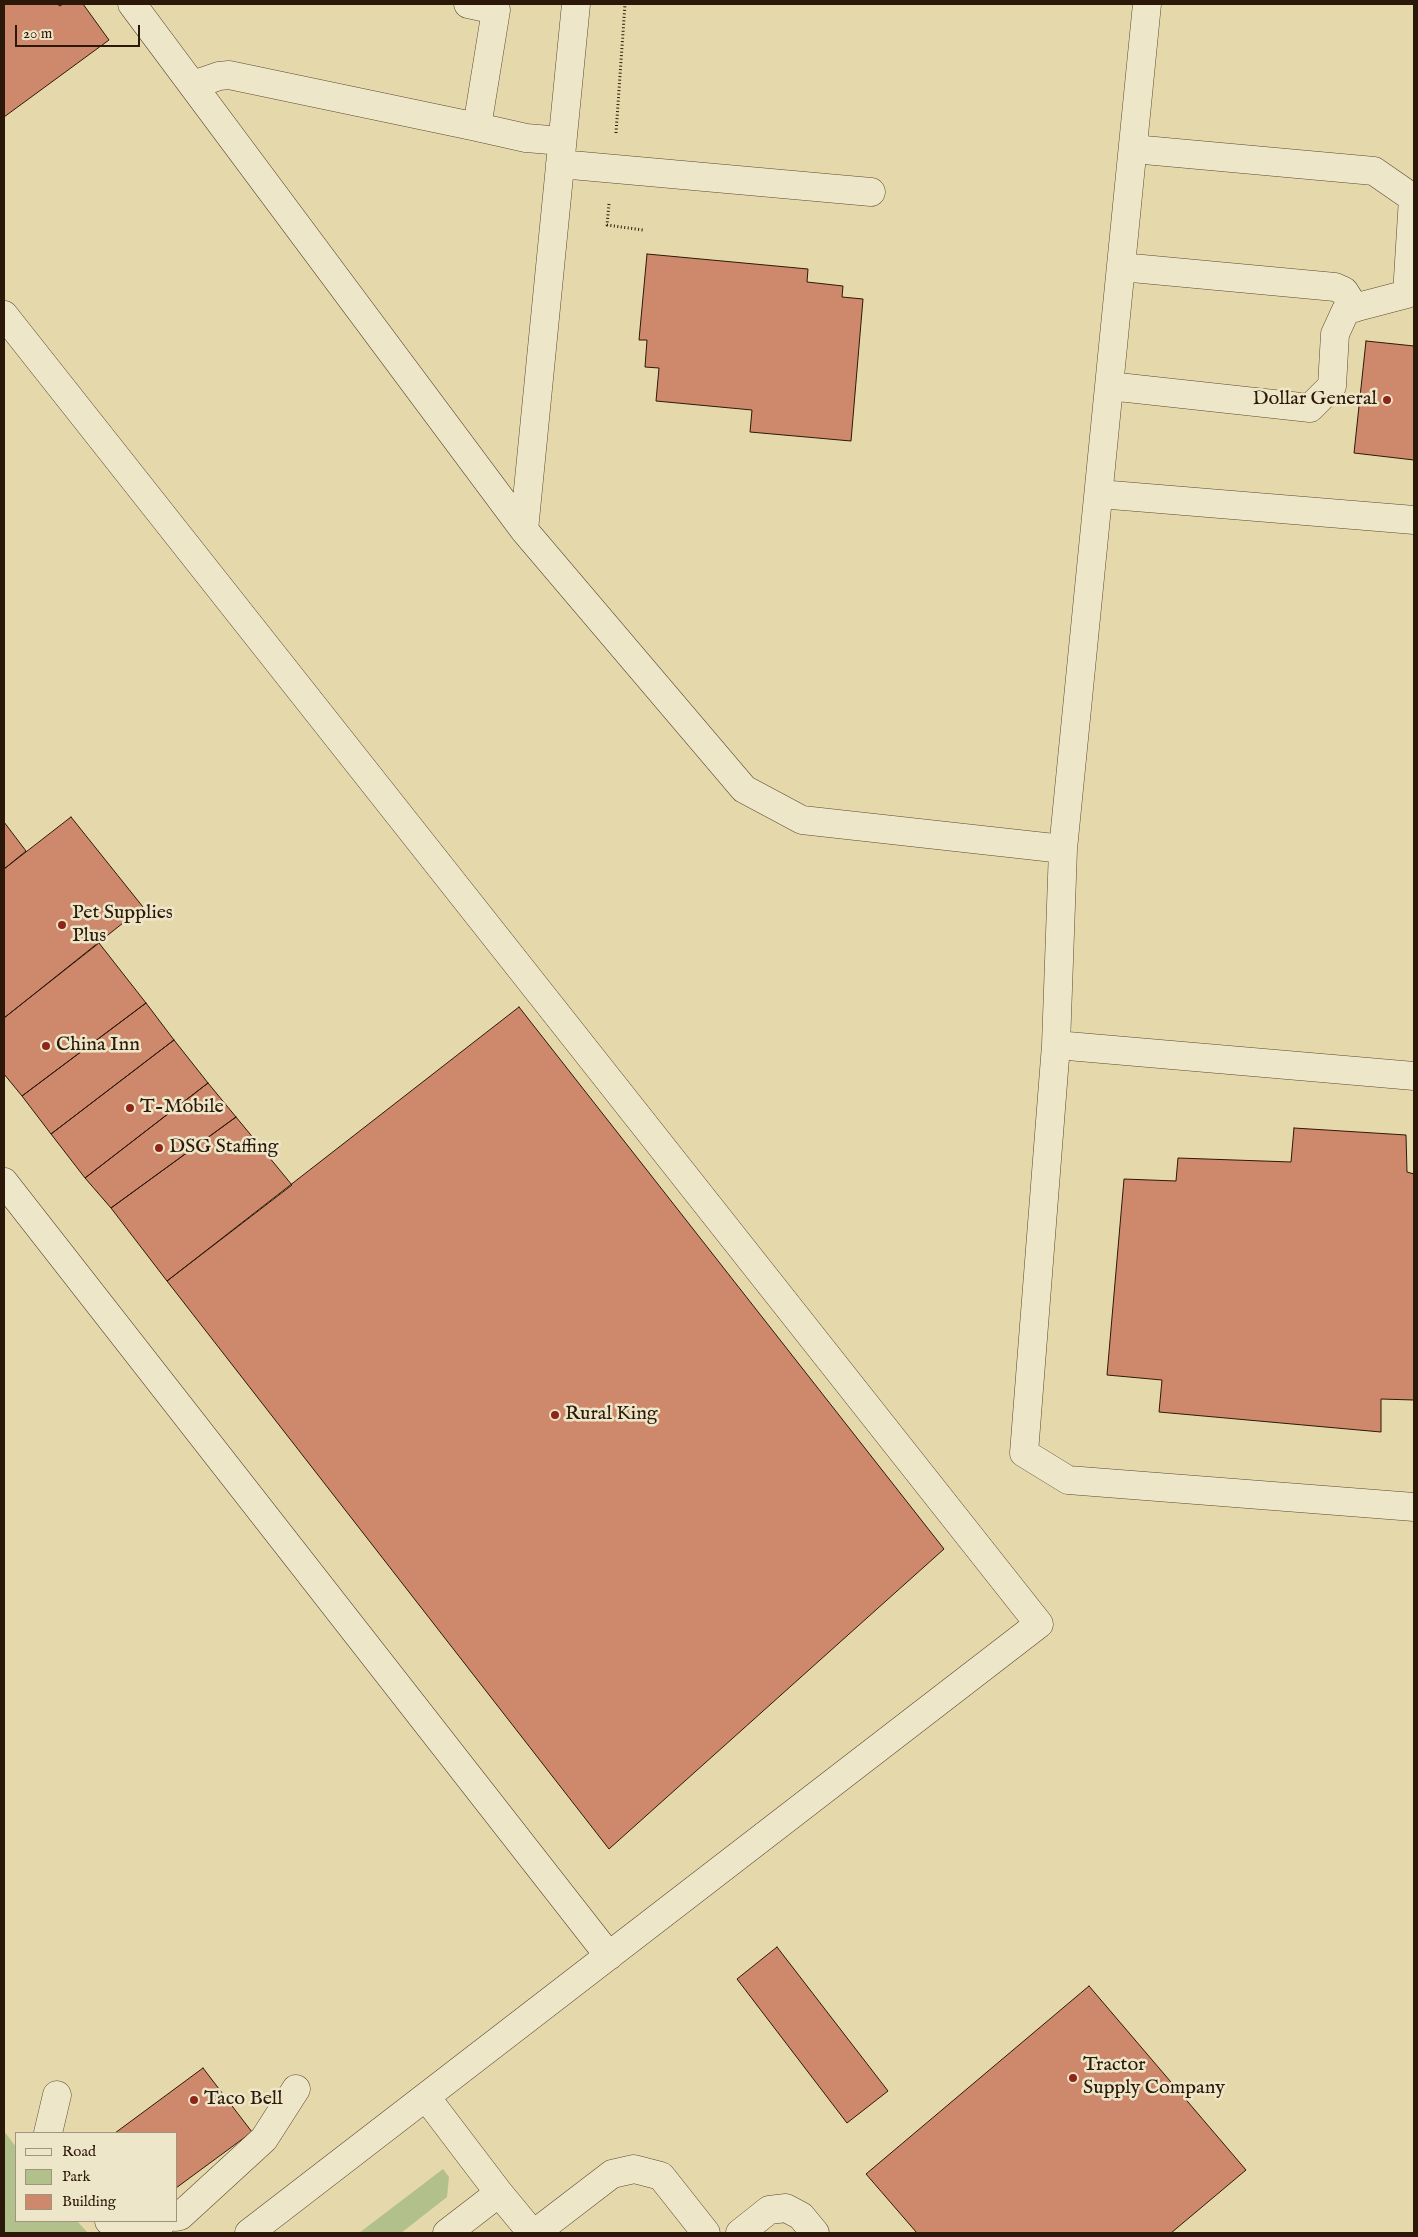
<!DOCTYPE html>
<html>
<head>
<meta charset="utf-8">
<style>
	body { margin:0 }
	#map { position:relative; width:1418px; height:2237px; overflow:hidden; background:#e5d9ab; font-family:"IM FELL English",serif }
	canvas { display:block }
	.frame { position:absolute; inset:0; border:5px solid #2c1809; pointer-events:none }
	.legend { position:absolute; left:15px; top:2132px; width:162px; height:90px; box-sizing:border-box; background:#eee6c8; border:1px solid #a0947c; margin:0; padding:6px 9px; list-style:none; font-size:15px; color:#2c1809 }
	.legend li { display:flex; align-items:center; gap:10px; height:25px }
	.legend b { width:25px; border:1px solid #a0947c }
	.scale { position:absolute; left:15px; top:25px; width:125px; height:22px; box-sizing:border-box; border:2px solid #2c1809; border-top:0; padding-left:6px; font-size:15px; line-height:18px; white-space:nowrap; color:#2c1809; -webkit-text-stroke:4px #eee6c8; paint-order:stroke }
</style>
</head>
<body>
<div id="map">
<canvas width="1418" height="2237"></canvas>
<div class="frame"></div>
<ul class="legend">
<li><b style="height:6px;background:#eee6c8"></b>Road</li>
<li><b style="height:14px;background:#b2c08b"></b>Park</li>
<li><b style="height:14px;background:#ce896d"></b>Building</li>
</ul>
<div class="scale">20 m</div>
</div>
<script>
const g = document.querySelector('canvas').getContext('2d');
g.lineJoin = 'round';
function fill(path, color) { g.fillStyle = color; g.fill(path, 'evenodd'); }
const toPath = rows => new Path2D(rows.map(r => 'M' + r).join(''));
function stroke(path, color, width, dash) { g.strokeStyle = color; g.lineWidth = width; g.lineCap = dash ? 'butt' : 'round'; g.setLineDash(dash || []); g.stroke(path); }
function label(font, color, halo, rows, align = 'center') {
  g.font = font + ' "IM FELL English",serif'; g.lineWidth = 5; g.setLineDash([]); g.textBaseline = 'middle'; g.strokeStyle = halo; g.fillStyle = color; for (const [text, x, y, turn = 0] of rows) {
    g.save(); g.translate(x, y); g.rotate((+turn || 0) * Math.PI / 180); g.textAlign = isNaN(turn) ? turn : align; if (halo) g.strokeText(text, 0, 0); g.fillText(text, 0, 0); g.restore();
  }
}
fill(toPath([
	[4,2131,16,2147,16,2221,77,2221,88,2233,4,2233],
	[443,2169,449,2177,447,2197,401,2233,359,2233]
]), '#b2c08b');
const building = toPath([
	[4,4,57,4,60,6,63,4,83,4,109,40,4,117,4,4],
	[647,254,808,269,807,282,843,286,842,297,863,299,851,441,750,432,752,410,656,401,659,368,645,367,647,340,639,340,647,254],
	[1366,341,1414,346,1414,460,1354,453,1366,341],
	[71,817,143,907,4,1018,4,869,71,817],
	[4,822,26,851,4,869,4,822],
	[99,943,146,1003,22,1096,4,1074,4,1018,99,943],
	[146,1003,174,1040,51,1134,22,1096,146,1003],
	[519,1007,944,1549,609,1849,167,1281,519,1007],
	[174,1040,208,1083,85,1178,51,1134,174,1040],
	[208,1083,236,1117,111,1208,85,1178,208,1083],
	[236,1117,292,1185,167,1281,111,1208,236,1117],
	[1294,1128,1406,1135,1407,1172,1414,1174,1414,1400,1381,1399,1381,1432,1159,1412,1162,1380,1107,1375,1124,1179,1176,1181,1178,1158,1291,1162,1294,1128],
	[777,1947,888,2091,847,2123,737,1979,777,1947],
	[1089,1986,1246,2170,1171,2233,917,2233,866,2174,1089,1986],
	[203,2068,252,2132,176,2188,176,2133,115,2133,203,2068]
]);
fill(building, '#ce896d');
stroke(building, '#2c1809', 1);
const minor = toPath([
	[132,4,524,530,744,789,802,820,1063,849],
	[1147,4,1063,849,1056,1045,1024,1453,1068,1480,1414,1507],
	[193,85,219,76,229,75,477,127,496,10,468,4],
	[477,127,526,138,562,141],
	[560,164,871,192],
	[1121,267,1335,287,1344,291,1355,308],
	[4,315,1039,1624,249,2233],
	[1109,386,1310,408,1332,386,1335,334,1346,310,1407,294,1413,198,1374,171,1133,149],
	[1099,494,1414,520],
	[524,530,576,4],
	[1056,1045,1414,1076],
	[4,1182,609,1956],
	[426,2097,499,2193,447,2233],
	[48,2133,57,2095],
	[499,2193,532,2233],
	[176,2217,180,2216,264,2139,296,2089],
	[109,2221,120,2228,145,2226,163,2221],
	[535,2233,612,2174,634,2169,661,2176,706,2233],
	[740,2233,769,2210,786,2208,801,2216,815,2233]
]);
stroke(minor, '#5a4832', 29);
stroke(toPath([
	[616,133,625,4],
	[609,204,607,225,643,230]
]), '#2c1809', 3, [1, 2.5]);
stroke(minor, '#eee6c8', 28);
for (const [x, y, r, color] of [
	[1387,400,5,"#8f2418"],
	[62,925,5,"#8f2418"],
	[46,1046,5,"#8f2418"],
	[130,1108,5,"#8f2418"],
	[159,1148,5,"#8f2418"],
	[555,1415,5,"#8f2418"],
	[1073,2078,5,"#8f2418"],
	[194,2100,5,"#8f2418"]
]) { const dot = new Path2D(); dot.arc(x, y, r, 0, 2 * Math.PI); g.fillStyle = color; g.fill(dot); stroke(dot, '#eee6c8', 2); }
label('20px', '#2c1809', '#eee6c8', [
	["Dollar General",1377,400,"right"],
	["Pet Supplies",72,914],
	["Plus",72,937],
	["China Inn",56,1046],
	["T-Mobile",140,1108],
	["DSG Staffing",169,1148],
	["Rural King",565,1415],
	["Tractor",1083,2066],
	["Supply Company",1083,2089],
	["Taco Bell",204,2100]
], 'left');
</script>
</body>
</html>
